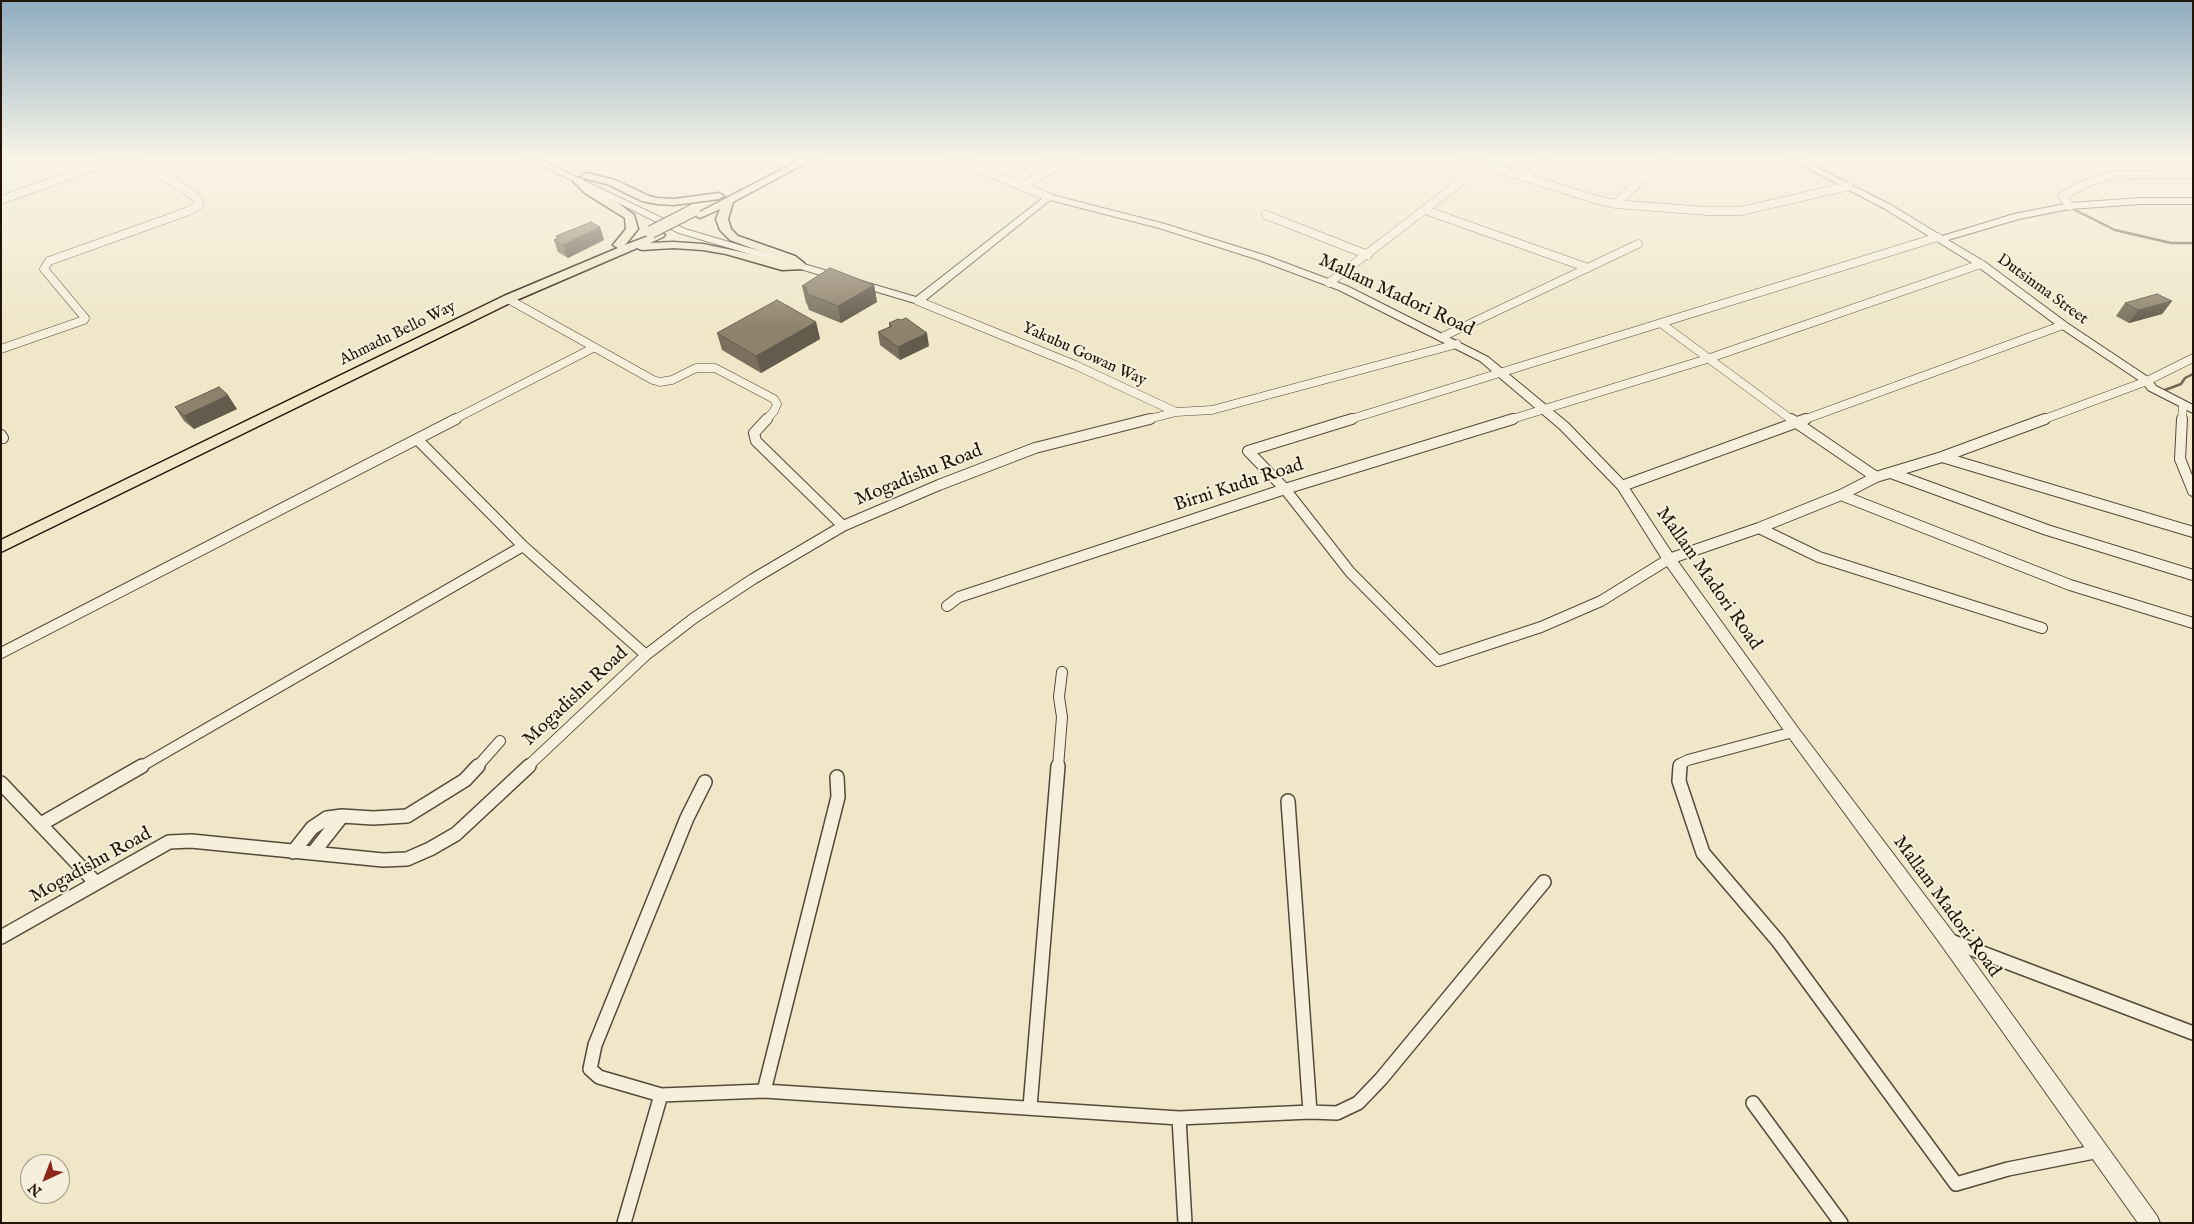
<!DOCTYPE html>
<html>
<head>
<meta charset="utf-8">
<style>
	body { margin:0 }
	#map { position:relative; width:2194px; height:1224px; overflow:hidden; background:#f0e7c9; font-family:"IM FELL English",serif }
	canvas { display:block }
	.frame { position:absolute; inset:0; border:2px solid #231408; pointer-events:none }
	.north { position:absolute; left:20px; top:1154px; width:50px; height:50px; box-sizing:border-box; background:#f5efdc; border:1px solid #a19787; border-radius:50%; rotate:223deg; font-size:14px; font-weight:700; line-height:20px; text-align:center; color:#231408 }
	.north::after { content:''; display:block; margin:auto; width:18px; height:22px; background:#8f2418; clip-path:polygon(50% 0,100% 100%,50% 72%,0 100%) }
</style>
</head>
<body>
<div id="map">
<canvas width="2194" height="1224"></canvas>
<div class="frame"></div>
<div class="north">N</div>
</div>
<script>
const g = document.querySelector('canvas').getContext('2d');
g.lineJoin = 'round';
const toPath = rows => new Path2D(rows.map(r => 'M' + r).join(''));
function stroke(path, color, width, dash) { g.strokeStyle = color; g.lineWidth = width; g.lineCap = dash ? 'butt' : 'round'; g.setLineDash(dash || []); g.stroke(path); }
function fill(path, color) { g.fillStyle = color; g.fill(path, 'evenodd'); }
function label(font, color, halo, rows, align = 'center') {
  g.font = font + ' "IM FELL English",serif'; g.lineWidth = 4; g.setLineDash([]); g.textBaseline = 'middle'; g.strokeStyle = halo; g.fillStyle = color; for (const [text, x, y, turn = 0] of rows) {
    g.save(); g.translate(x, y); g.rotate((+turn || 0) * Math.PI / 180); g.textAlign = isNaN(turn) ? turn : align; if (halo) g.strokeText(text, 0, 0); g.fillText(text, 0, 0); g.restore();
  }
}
stroke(toPath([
	[2075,210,2115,230,2171,243,2193,243],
	[2165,390,2181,384,2185,378,2193,374]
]), '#746754', 2.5);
const minorFar2 = toPath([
	[951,157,1048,197],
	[1462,157,1594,199,1616,204,1706,211,1741,211,1849,186],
	[1525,177,1548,157],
	[1013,181,1056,157],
	[1022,186,1072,157],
	[1,200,122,157],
	[1616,204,1665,157],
	[2070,206,2062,196,2089,182,2112,175,2193,174],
	[1425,210,1588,268],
	[1266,215,1368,255],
	[1329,283,1467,177],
	[508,299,653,380,660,382,672,380,696,368,715,368,774,399,777,404,774,411,766,420],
	[918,301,1075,365,1176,412,1212,410,1457,344],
	[1662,324,1792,420],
	[1442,337,1638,244],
	[1,349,84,320,85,318,44,269,49,261,189,211,199,205,199,200,183,188,131,157],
	[453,420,593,348],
	[1145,420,1176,412],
	[1348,420,1938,237],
	[1509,420,1707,359,1981,264],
	[1803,420,2063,325],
	[2042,420,2147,381,2193,358],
	[2182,420,2183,406]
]);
const minorFar1 = toPath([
	[767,419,754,433,756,441,843,526],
	[1352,419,1248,451,1285,489,1350,572,1438,661,1541,627,1601,601,1669,559,1759,528,1841,495,1876,477,1791,419],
	[2182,419,2180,459,2193,491],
	[1,435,3,438],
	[417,439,523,546,646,655],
	[1942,457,2193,532],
	[1891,473,2047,530,2193,575],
	[1876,477,1942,457,2045,419],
	[1622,486,1806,419],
	[1841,495,2070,585,2193,623],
	[1759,528,1819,557,2042,628],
	[947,606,959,597,1285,489,1513,419],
	[1,653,456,419],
	[140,767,523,546],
	[477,767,500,741],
	[527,767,646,655,694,618,753,579,843,526,939,485,1035,448,1150,419],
	[1058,767,1062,717,1059,697,1062,672],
	[1680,767,1680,764,1688,760,1793,732]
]);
const minor = toPath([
	[1680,766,1679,781,1703,853,1778,941,1956,1184,2008,1169,2099,1151],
	[1,783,96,883],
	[41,824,142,766],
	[293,852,312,828,327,818,342,816],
	[313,853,342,816,373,818,407,816,465,780,478,766],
	[1,937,169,842,191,841,383,860,407,859,430,849,456,834,529,766],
	[1951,941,2193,1033],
	[764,1091,838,797,837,777],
	[661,1095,599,1077,590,1069,595,1045,687,818,705,782],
	[1753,1103,1841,1223],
	[1030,1107,1058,766],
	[1310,1112,1337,1113,1358,1103,1381,1079,1544,882],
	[1179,1118,1185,1223],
	[624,1223,661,1095,764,1091,1179,1118,1310,1112,1288,801]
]);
const tertiary = toPath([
	[525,157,535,157,685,229,916,297,1048,194,1165,224,1267,256,1347,286,1488,357,1568,423,1626,483,1674,556,1798,728,1954,934,2157,1216,2160,1223,2138,1223,1942,946,1788,736,1664,562,1618,489,1560,429,1480,361,1339,290,1259,260,1159,228,1050,200,922,303,918,304,679,233,525,157],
	[1787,157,1797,157,1891,205,1942,236,2014,214,2070,203,2141,198,2193,198,2193,204,2141,204,2070,209,2019,219,1948,240,1985,262,2067,323,2151,379,2156,386,2193,405,2193,413,2148,390,2143,383,2059,327,1977,266,1885,209,1787,157]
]);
const primary = toPath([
	[805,157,817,157,733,202,728,219,731,229,738,236,795,256,804,263,806,266,804,269,782,270,726,254,703,250,673,248,642,250,637,248,512,302,1,552,1,540,504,296,618,248,613,245,626,229,625,218,585,193,574,182,573,180,574,178,582,178,593,189,618,203,634,215,638,229,625,245,659,232,665,235,663,237,650,243,673,242,703,244,789,262,730,240,720,230,716,219,720,209,700,218,694,215,805,157],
	[587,173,615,180,649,196,657,198,674,199,719,193,724,196,719,199,674,205,657,204,642,201,607,184,583,178,582,176,583,174,587,173]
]);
stroke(minorFar2, '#564938', 9);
stroke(minorFar1, '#564938', 12);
stroke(minor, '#564938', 16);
stroke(tertiary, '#564938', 2);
stroke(primary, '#231408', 3);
stroke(minorFar2, '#f5efdc', 8);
stroke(minorFar1, '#f5efdc', 10);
stroke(minor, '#f5efdc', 13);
fill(tertiary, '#f5efdc');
fill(primary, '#f0e7c9');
const primaryBridge = toPath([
	[651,232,694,210]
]);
stroke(primaryBridge, '#231408', 14, []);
stroke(primaryBridge, '#f0e7c9', 12);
fill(toPath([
	[413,157,433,157,431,159,414,160],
	[600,227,604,240,568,258,558,252,554,240,557,238,556,236],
	[874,285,877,302,841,323,809,310,807,304,806,303,802,286],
	[2172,301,2162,314,2129,323,2116,316,2125,303],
	[816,322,820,339,761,373,722,350,717,333],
	[889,323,929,346,900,360,880,345,878,332,889,327],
	[175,407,237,409,194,429,184,421]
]), '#7a705d');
fill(toPath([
	[600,227,604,240,568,258,563,245],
	[874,285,877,302,841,323,838,306],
	[2172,301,2162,314,2129,323,2138,310],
	[816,322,820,339,761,373,756,356],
	[927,333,929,346,900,360,898,347],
	[228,395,237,409,194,429,184,416]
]), '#635b4c');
const building = toPath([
	[591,222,600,227,563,245,554,240,559,237,556,236,591,222],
	[830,268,874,285,838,306,806,293,808,291,804,290,807,288,802,286,830,268],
	[2157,294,2172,301,2138,310,2125,303,2157,294],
	[777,300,816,322,756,356,717,333,777,300],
	[906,318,927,333,898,347,878,332,892,326,889,323,898,319,901,320,906,318],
	[219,387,228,395,184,416,175,407,219,387]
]);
fill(building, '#8e826c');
stroke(building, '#635b4c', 1);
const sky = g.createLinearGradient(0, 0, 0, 328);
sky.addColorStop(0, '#8facc1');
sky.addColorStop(0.48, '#f8f4e7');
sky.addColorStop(1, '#f8f4e700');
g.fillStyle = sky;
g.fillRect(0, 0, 2194, 328);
label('16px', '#231408', '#f5efdc', [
	["Dutsinma Street",2042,290,36],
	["Ahmadu Bello Way",398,334,-26],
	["Yakubu Gowan Way",1084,355,24]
]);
label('19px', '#231408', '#f5efdc', [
	["Mallam Madori Road",1396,296,25],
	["Mogadishu Road",919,476,-22],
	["Birni Kudu Road",1239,486,-18],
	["Mallam Madori Road",1708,579,55],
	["Mogadishu Road",576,697,-43],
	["Mogadishu Road",91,866,-29],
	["Mallam Madori Road",1946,907,54]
]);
</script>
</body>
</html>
